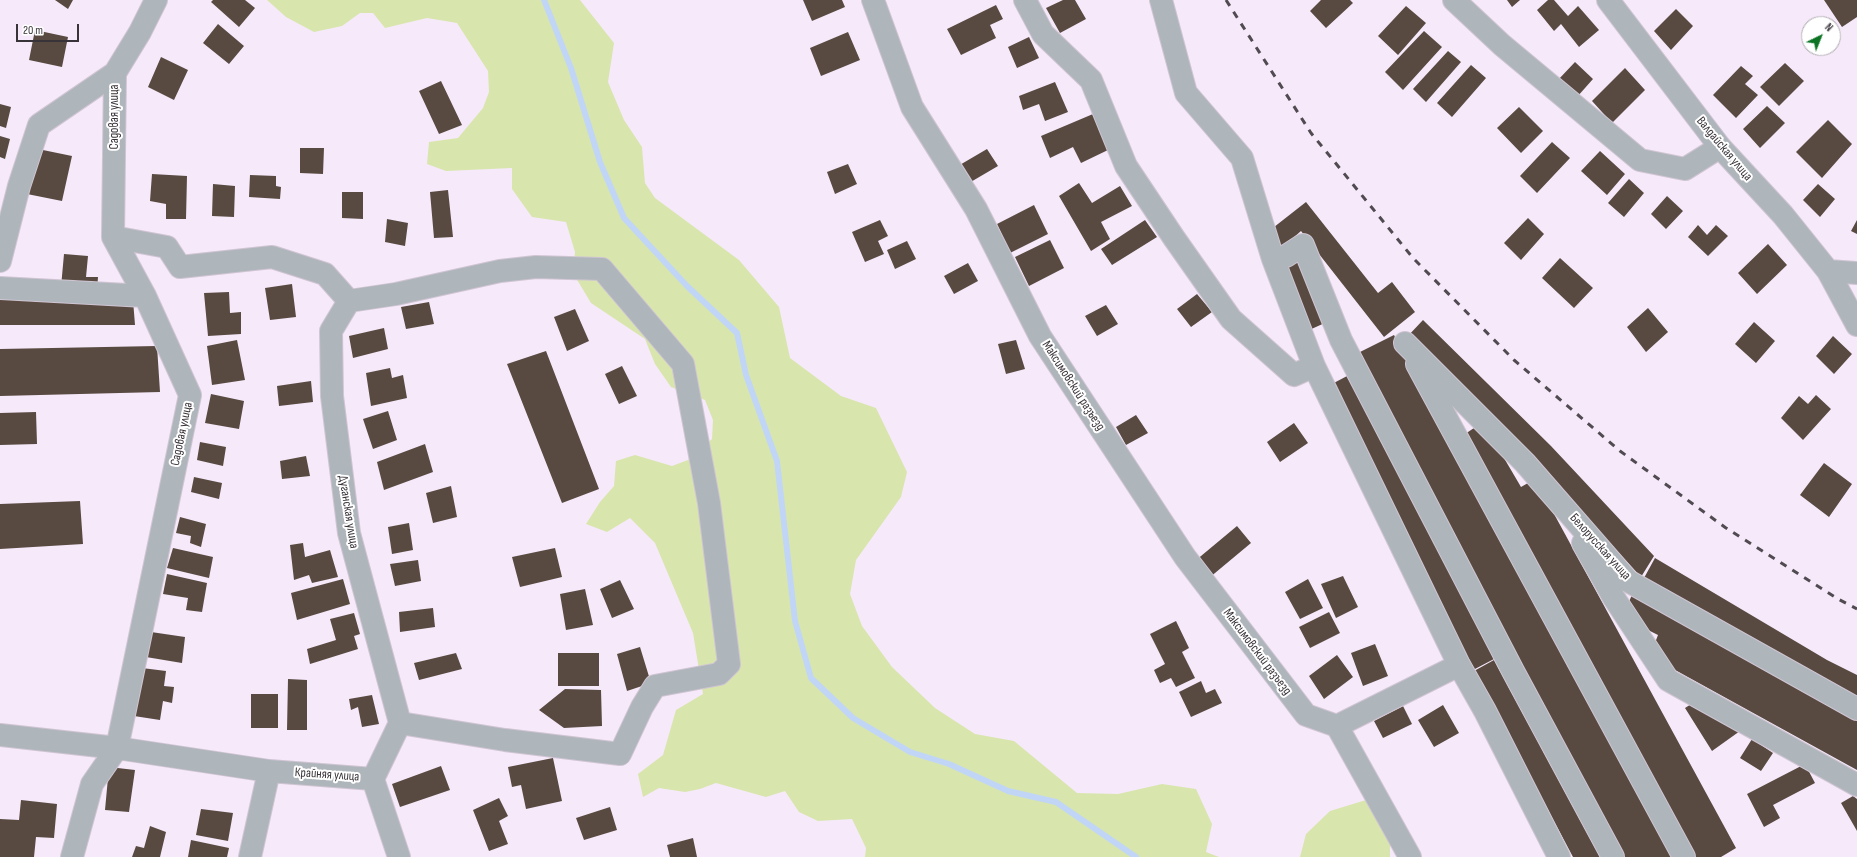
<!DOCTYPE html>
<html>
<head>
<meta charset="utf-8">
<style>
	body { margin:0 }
	#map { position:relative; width:1857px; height:857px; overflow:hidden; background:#f6e9fa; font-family:"Sofia Sans Condensed",sans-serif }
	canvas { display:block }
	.north { position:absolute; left:1801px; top:16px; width:40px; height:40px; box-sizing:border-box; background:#fff; border:1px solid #afadb0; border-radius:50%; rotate:43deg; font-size:11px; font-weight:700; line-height:16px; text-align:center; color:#383339 }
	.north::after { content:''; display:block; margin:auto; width:14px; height:18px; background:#0c7324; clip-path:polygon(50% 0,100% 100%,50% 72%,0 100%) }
	.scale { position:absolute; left:16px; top:24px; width:63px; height:18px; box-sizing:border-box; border:2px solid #383339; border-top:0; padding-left:5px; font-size:12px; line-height:14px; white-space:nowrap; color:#383339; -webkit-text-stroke:3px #fff; paint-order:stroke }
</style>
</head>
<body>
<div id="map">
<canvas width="1857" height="857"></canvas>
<div class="north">N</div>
<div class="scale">20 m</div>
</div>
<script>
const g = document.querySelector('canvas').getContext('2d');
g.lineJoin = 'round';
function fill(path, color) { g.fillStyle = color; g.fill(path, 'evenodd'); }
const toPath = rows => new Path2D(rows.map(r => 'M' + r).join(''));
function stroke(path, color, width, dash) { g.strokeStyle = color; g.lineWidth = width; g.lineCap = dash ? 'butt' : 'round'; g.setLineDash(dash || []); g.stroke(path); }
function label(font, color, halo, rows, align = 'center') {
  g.font = font + ' "Sofia Sans Condensed",sans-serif'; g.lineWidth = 4; g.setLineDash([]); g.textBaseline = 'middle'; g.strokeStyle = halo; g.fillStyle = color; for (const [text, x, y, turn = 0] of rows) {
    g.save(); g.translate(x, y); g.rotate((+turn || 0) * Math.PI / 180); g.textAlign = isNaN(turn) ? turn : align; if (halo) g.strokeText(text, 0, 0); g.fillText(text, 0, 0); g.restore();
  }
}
fill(toPath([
	[267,0,580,0,614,43,608,82,624,120,642,147,645,183,655,198,739,260,779,307,790,358,841,396,876,408,907,472,901,497,856,560,850,594,862,626,892,667,935,708,975,734,1014,741,1077,793,1118,794,1162,784,1196,789,1212,824,1206,852,1219,857,865,857,866,848,852,819,818,821,799,812,785,791,766,797,716,783,700,789,685,792,659,788,643,797,638,774,663,755,676,710,703,694,693,633,655,543,630,518,607,532,586,524,600,502,614,486,616,461,635,455,672,466,688,460,712,439,713,420,705,400,671,387,655,364,645,339,591,303,573,273,575,252,566,222,532,217,512,189,512,168,446,171,427,164,429,142,458,138,483,108,489,92,488,71,457,23,427,18,385,28,373,13,360,13,342,26,314,32,286,17],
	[1366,800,1390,844,1390,857,1300,857,1306,834,1330,811]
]), '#d8e6ad');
stroke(toPath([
	[544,0,571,68,600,162,624,218,687,286,737,333,746,375,777,461,795,621,811,678,853,718,910,752,949,764,1008,791,1056,802,1136,857]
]), '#c1d6f7', 6);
fill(toPath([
	[55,0,73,0,68,9],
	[213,0,245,0,255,8,239,27,211,2],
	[803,0,842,0,845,7,812,21],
	[1063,0,1075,0,1086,19,1060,33,1046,8],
	[1321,0,1350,0,1353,3,1326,28,1310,11],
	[1507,0,1520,0,1512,7],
	[1548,0,1554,0,1568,16,1578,6,1599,30,1579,47,1561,24,1554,31,1537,10],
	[1824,0,1857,0,1857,17,1842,27],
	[996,5,1003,19,990,25,996,38,961,55,947,29],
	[1406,6,1426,23,1398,55,1378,36],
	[1676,9,1693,26,1671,50,1654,31],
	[218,24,244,46,229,64,203,43],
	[35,30,68,37,62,67,29,60],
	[1424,31,1442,47,1403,90,1385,72],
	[848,32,860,60,821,76,810,48],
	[1029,37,1039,58,1017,68,1008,47],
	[1448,51,1461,62,1426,102,1413,89],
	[161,57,188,70,174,100,148,87],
	[1575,62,1593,79,1577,97,1558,80],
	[1785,63,1804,81,1779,106,1760,87],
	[1471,65,1486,78,1452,117,1437,103],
	[1741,66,1753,76,1745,84,1758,95,1736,118,1713,95],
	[1625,68,1645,90,1612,123,1592,101],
	[441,81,462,125,439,134,419,91],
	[1055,82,1068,112,1045,121,1039,104,1023,110,1019,96],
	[0,104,11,107,6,128,0,126],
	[1767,106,1785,123,1760,148,1743,129],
	[1519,107,1543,131,1521,153,1497,128],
	[1093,114,1108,150,1081,163,1073,147,1050,158,1041,136],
	[1828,120,1852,144,1822,178,1796,152],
	[0,136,10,139,5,159,0,157],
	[1552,142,1570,158,1537,193,1520,176],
	[300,148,324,148,323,174,300,173],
	[38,149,72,156,62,201,27,194],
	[987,149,998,166,969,183,958,166],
	[1600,151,1625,174,1607,195,1581,171],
	[848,164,857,184,835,194,827,172],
	[152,174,187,176,186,219,166,219,166,204,150,201],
	[250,175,276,176,276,186,281,187,280,199,249,197],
	[1629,179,1644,193,1624,217,1608,203],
	[1079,183,1092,203,1120,186,1132,206,1101,222,1110,239,1091,251,1059,196],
	[213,184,235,186,234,217,212,216],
	[1818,184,1835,199,1820,217,1803,200],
	[448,190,453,237,434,238,430,192],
	[342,192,363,192,363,219,342,218],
	[1667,196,1683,211,1666,229,1651,214],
	[1306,202,1378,293,1392,282,1415,312,1384,337,1301,231,1275,254,1269,231],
	[1034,205,1048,234,1010,253,997,224],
	[1528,218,1544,234,1521,260,1504,243],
	[387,219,408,223,405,246,385,242],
	[880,220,888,236,878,241,884,254,865,262,852,232],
	[1145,220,1157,237,1112,265,1101,249],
	[1857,220,1857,234,1851,231],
	[1698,225,1707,235,1716,225,1728,236,1708,256,1688,237],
	[1050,240,1064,268,1029,286,1015,257],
	[907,241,916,259,895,269,887,250],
	[1768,244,1787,265,1757,294,1738,273],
	[64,254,88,256,86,277,98,277,97,290,61,287],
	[1300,257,1327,322,1307,331,1279,265],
	[1560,258,1593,288,1574,308,1542,278],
	[968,263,978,281,954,294,944,276],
	[292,284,296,317,270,320,265,288],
	[229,292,230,313,241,312,241,334,208,336,204,293],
	[1197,294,1212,312,1191,327,1177,309],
	[0,297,133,300,135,325,0,325],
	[429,302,434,324,406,329,401,307],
	[1106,305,1118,324,1097,336,1085,316],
	[1648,308,1668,332,1646,352,1627,327],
	[575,309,589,341,567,351,554,317],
	[1423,320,1551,446,1654,556,1641,577,1538,465,1407,337],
	[1754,322,1775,341,1756,363,1735,344],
	[384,328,388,349,353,358,349,336],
	[1394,335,1673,857,1624,857,1356,354],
	[1833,336,1852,354,1834,374,1816,356],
	[237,340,245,380,212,385,207,346],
	[1016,340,1025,369,1006,374,998,344],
	[157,346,160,392,0,396,0,349],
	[546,351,599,489,562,503,507,364],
	[622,366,637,396,619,404,605,374],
	[390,368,392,378,403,375,407,398,371,406,366,373],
	[1349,375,1494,659,1473,670,1330,385],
	[311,381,313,402,279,406,277,386],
	[211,394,244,401,239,429,205,423],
	[1816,395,1831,409,1803,440,1781,418,1799,396,1808,404],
	[388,411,397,440,373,449,363,419],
	[36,412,37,444,0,445,0,413],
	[1136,415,1148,433,1126,445,1116,427],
	[1294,423,1308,443,1280,462,1267,442],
	[1474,428,1494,441,1521,487,1535,479,1736,848,1721,857,1694,857,1462,436],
	[200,442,226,447,223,466,197,460],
	[425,444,433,472,384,490,377,462],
	[306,456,310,476,282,479,280,461],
	[1824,463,1852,484,1829,517,1800,495],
	[194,477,222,483,219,499,191,492],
	[451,486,457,517,433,523,426,493],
	[80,501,83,544,0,549,0,504],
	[180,517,206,524,201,547,190,543,191,536,176,533],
	[409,523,413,550,392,554,388,527],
	[1237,526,1251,543,1209,578,1195,561],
	[303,543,305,557,330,550,338,577,312,583,309,575,294,580,290,545],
	[173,548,213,557,209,578,167,568],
	[555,548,562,577,520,587,512,557],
	[1655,558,1827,660,1857,675,1857,701,1644,578],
	[418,560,421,581,395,586,390,564],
	[167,574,207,583,202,612,186,610,188,598,163,594],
	[1343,576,1358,607,1336,618,1321,584],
	[343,579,350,604,297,620,291,593],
	[1308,579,1323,608,1300,619,1285,592],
	[620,580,634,609,612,618,600,589],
	[585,589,593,625,566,630,560,594],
	[1632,595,1857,718,1857,770,1666,665,1653,648,1658,635,1638,625,1626,608],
	[433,608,435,627,400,632,399,612],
	[1329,612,1340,633,1310,648,1299,627],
	[354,613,360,634,354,636,358,649,310,664,307,649,336,640,330,619],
	[1176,621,1189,648,1182,652,1195,678,1176,687,1171,678,1160,683,1154,670,1165,664,1150,634],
	[151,632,185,637,182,663,146,657],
	[1375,644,1388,676,1363,686,1351,653],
	[640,647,651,683,627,691,617,654],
	[456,653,462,669,419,680,414,663],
	[558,653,599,653,599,686,558,686],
	[1337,655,1353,677,1324,699,1309,676],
	[1494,660,1600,857,1573,857,1474,671],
	[142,668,166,671,164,686,174,687,172,703,163,701,160,720,134,716],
	[288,679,307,680,307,730,287,730],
	[1201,681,1206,693,1215,689,1222,703,1191,717,1179,692],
	[565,689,601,690,602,726,564,728,539,710],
	[251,694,278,694,278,728,251,728],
	[372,695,379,724,362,727,358,707,351,710,349,699],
	[1696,701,1740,731,1712,751,1685,708],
	[1443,705,1459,733,1434,747,1418,720],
	[1403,706,1412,724,1383,738,1374,721],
	[1752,739,1773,753,1761,771,1740,758],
	[553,758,562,801,526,809,521,785,512,787,508,767],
	[1805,764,1815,783,1773,805,1780,818,1764,827,1747,794],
	[441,766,450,790,400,807,392,784],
	[109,767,135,770,129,812,105,810],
	[1853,796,1857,799,1857,831,1841,803],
	[499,798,508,816,499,821,508,844,489,851,473,810],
	[21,800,57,804,54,838,36,837,34,857,0,857,0,819,19,820],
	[610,807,617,830,584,840,576,818],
	[201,809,233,813,228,841,196,835],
	[150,826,166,832,160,857,132,857,136,846,144,848],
	[693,838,697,857,670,857,667,845],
	[191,840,229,848,227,857,188,857]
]), '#584a40');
const minor = toPath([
	[873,0,912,107,976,209,1040,336,1185,557,1306,715,1337,726,1410,857],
	[1025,0,1043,34,1091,80,1126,166,1174,238,1231,319,1294,375,1314,366],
	[1161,0,1186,93,1242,158,1273,259,1314,366,1459,665,1485,711,1559,857],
	[1454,0,1502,45,1640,160,1685,169,1720,147],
	[1608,0,1720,147,1783,215,1828,271,1857,273],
	[1286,256,1303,245,1341,340,1513,671,1613,857],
	[0,261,19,186,39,125,115,73],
	[1828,271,1857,325],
	[0,288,145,296],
	[349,301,331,331,332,396,349,533,400,723],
	[1405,343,1525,463,1628,581,1857,709],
	[1417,364,1684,857],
	[1583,543,1614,598,1668,680,1857,785],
	[1337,726,1459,665],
	[0,735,117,748,269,771,373,779,400,723,505,740,620,754,642,707,655,686,719,674,729,664,709,503,683,364,602,269,536,267,500,271,396,294,349,301,325,274,272,257,180,267,167,247,113,237],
	[373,779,399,857],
	[72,857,92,784,117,748,190,395,145,296,113,237,115,73,140,32,156,0],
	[250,857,269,771]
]);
stroke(minor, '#d0c5d3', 24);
stroke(minor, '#aeb5bb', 22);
stroke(toPath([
	[1226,0,1311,133,1413,258,1514,360,1620,451,1726,528,1838,599,1857,609]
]), '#504a51', 3, [7, 7]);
label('13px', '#383339', '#fff', [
	["Садовая улица",115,117,-90],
	["Валдайская улица",1724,149,50],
	["Максимовский разъезд",1073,386,57],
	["Садовая улица",182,434,-78],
	["Дуганская улица",348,512,81],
	["Белорусская улица",1600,547,48],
	["Максимовский разъезд",1257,652,53],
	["Крайняя улица",327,775,4]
]);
</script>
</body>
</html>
